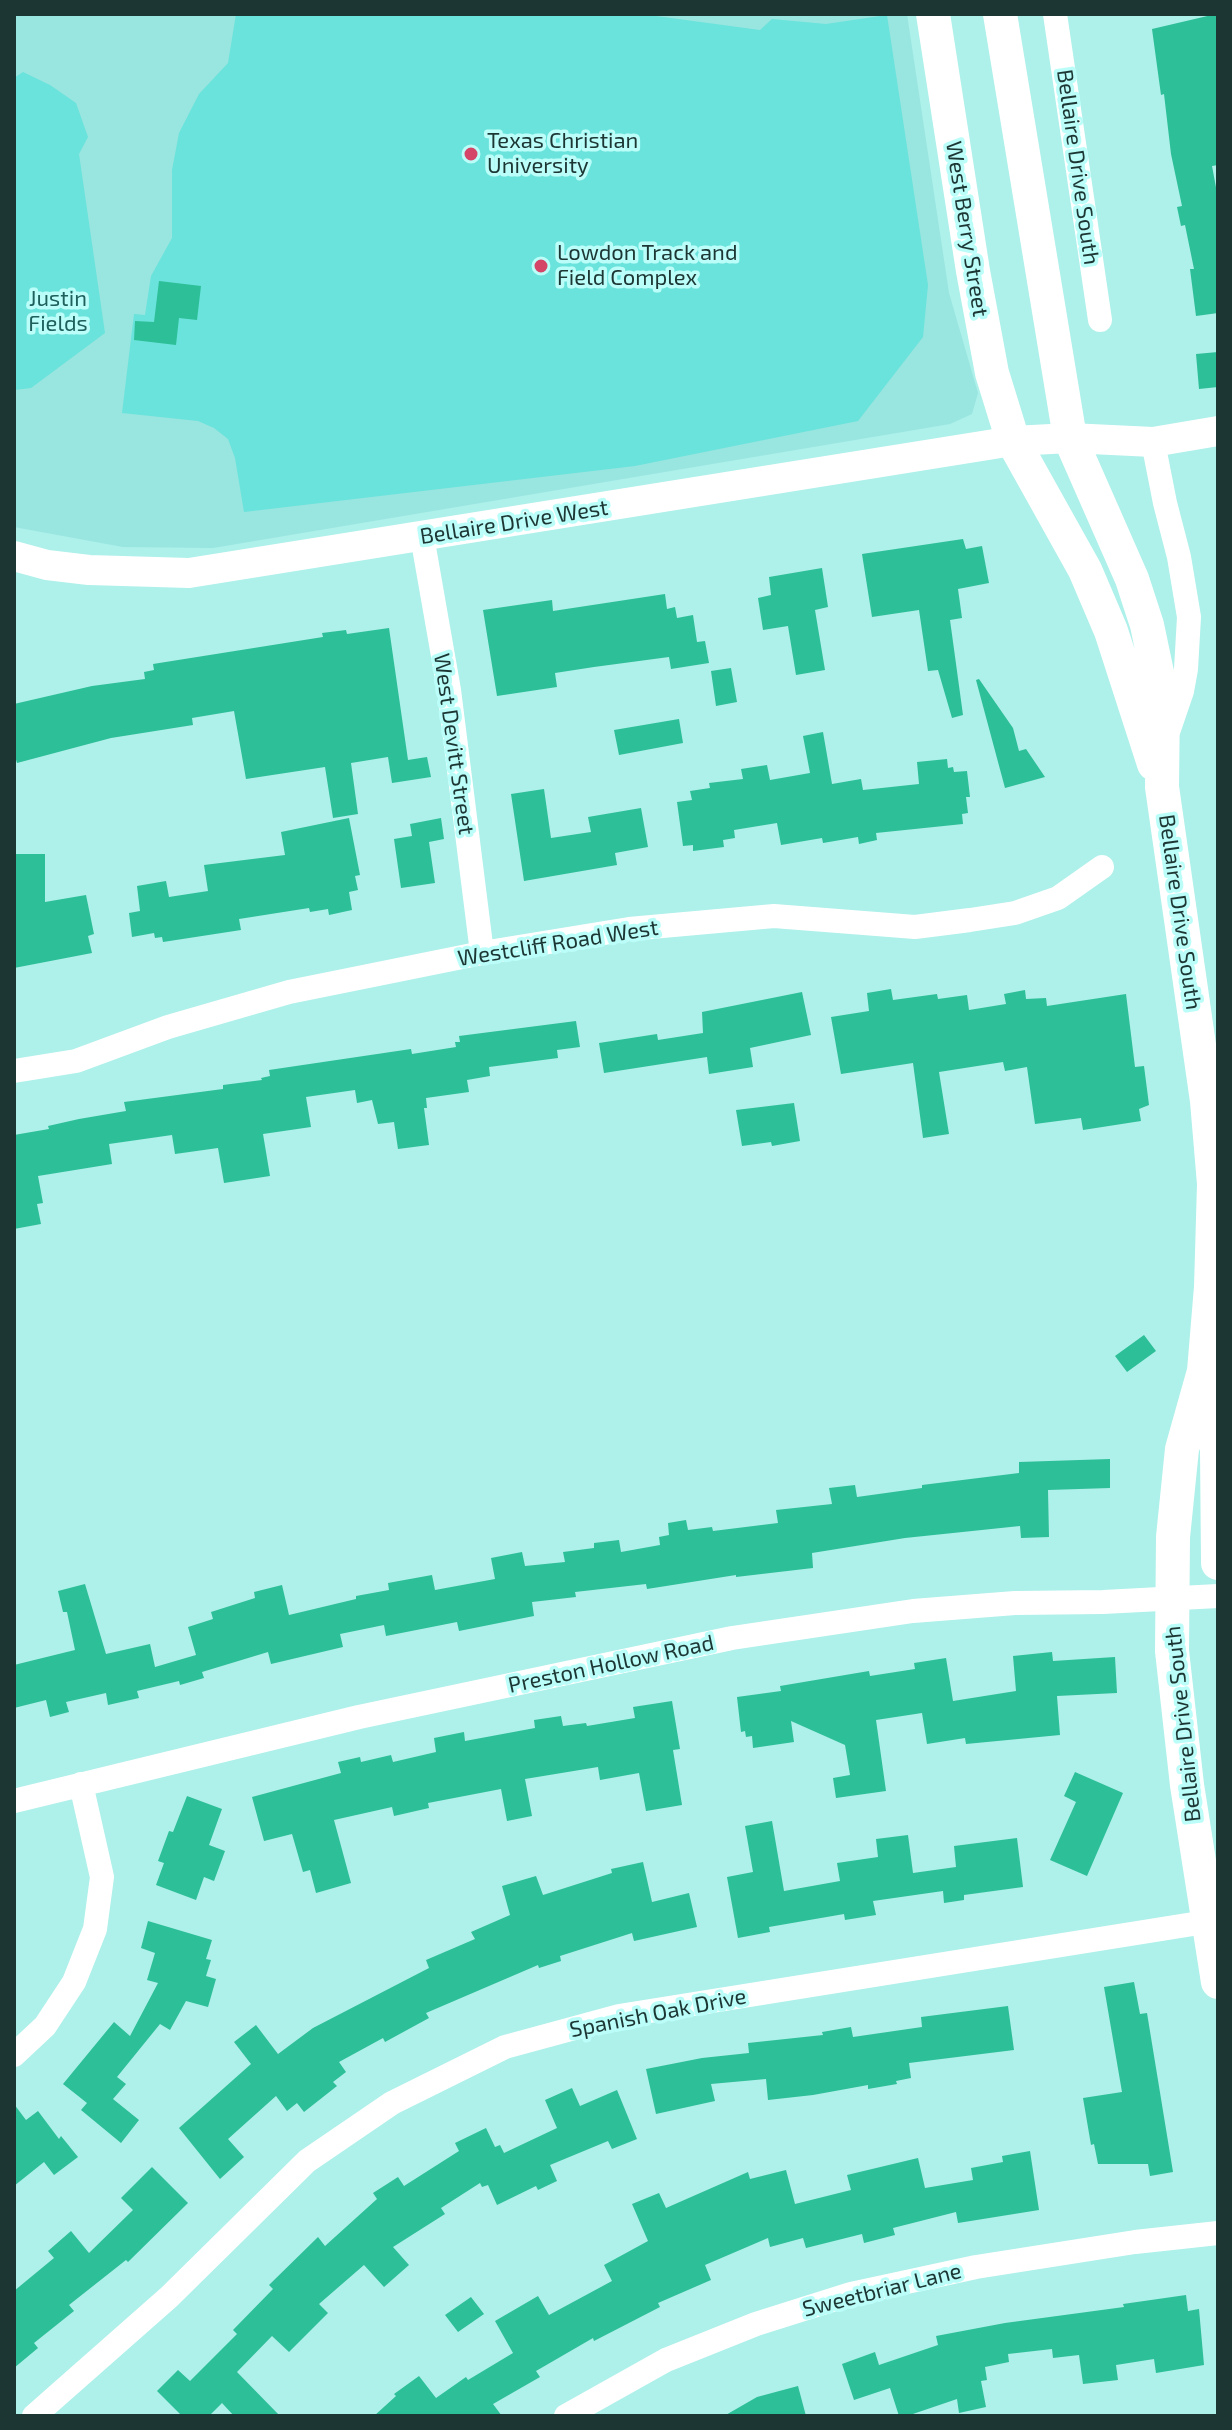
<!DOCTYPE html>
<html>
<head>
<meta charset="utf-8">
<style>
	body { margin:0 }
	#map { position:relative; width:1232px; height:2430px; overflow:hidden; background:#aef0ea; font-family:"Exo 2",sans-serif }
	canvas { display:block }
	.frame { position:absolute; inset:0; border:16px solid #1c3634; pointer-events:none }
</style>
</head>
<body>
<div id="map">
<canvas width="1232" height="2430"></canvas>
<div class="frame"></div>
</div>
<script>
const g = document.querySelector('canvas').getContext('2d');
g.lineJoin = 'round';
function fill(path, color) { g.fillStyle = color; g.fill(path, 'evenodd'); }
const toPath = rows => new Path2D(rows.map(r => 'M' + r).join(''));
function stroke(path, color, width, dash) { g.strokeStyle = color; g.lineWidth = width; g.lineCap = dash ? 'butt' : 'round'; g.setLineDash(dash || []); g.stroke(path); }
function label(font, color, halo, rows, align = 'center') {
  g.font = font + ' "Exo 2",sans-serif'; g.lineWidth = 7; g.setLineDash([]); g.textBaseline = 'middle'; g.strokeStyle = halo; g.fillStyle = color; for (const [text, x, y, turn = 0] of rows) {
    g.save(); g.translate(x, y); g.rotate((+turn || 0) * Math.PI / 180); g.textAlign = isNaN(turn) ? turn : align; if (halo) g.strokeText(text, 0, 0); g.fillText(text, 0, 0); g.restore();
  }
}
fill(toPath([
	[14,14,907,14,949,293,978,393,972,414,950,424,213,548,123,547,14,527]
]), '#99e5e0');
fill(toPath([
	[236,14,641,14,760,30,772,19,826,24,887,15,928,285,923,337,858,421,635,466,244,512,235,458,228,439,214,428,198,421,122,413,134,314,145,315,151,276,172,238,172,170,179,133,199,94,228,63],
	[23,72,50,85,76,103,88,137,79,154,105,333,31,388,14,390,14,78]
]), '#69e3db');
fill(toPath([
	[1216,14,1218,165,1212,166,1218,198,1218,313,1196,316,1190,269,1194,269,1185,225,1181,226,1177,207,1182,206,1171,154,1164,94,1161,95,1152,29],
	[159,281,201,286,197,320,179,318,176,345,134,340,135,321,154,322],
	[1218,352,1218,387,1199,389,1196,354],
	[963,539,966,549,982,546,989,583,958,589,962,618,950,620,963,715,952,718,938,670,928,671,919,610,872,617,862,554],
	[822,568,828,607,815,610,825,670,796,675,788,626,763,630,758,598,771,595,769,577],
	[665,594,667,609,675,607,677,618,693,615,697,642,705,641,709,663,671,669,669,657,594,667,555,673,557,687,497,696,483,610,552,600,553,611],
	[389,628,408,760,427,757,431,777,392,783,388,757,351,763,358,814,333,818,325,767,246,779,234,711,192,718,193,725,111,738,17,763,14,753,14,704,92,686,145,679,144,672,154,670,153,664,323,637,322,633,346,630,347,634],
	[731,668,737,702,716,706,711,671],
	[979,679,1013,728,1019,751,1026,749,1045,777,1005,788,976,680],
	[679,719,683,743,619,755,614,730],
	[823,732,832,784,861,779,863,790,919,784,917,762,947,759,948,768,953,767,954,772,967,771,970,797,966,797,968,813,962,814,963,824,876,833,877,840,859,844,858,837,823,843,822,838,781,845,777,823,734,830,735,838,723,840,724,847,693,851,693,845,683,846,677,802,692,800,690,791,710,788,709,783,743,779,741,769,767,765,770,780,810,773,803,736],
	[544,789,551,838,591,832,588,817,641,808,648,847,615,853,617,865,524,881,511,794],
	[349,818,360,875,355,876,358,890,349,892,352,910,329,915,328,909,310,912,309,908,239,919,241,930,163,942,162,937,155,938,154,933,132,937,129,913,140,911,137,886,166,881,169,897,208,891,204,865,285,855,281,832],
	[441,818,444,839,429,842,435,883,401,888,394,839,412,836,410,824],
	[14,854,45,854,45,902,86,895,94,934,88,936,92,953,14,968],
	[891,989,893,1000,937,994,938,999,967,995,969,1010,1006,1004,1004,994,1025,990,1026,999,1046,998,1047,1006,1126,994,1135,1067,1144,1066,1149,1105,1139,1109,1141,1121,1083,1130,1081,1118,1035,1124,1027,1067,1005,1071,1003,1062,939,1072,949,1134,923,1138,913,1063,841,1074,831,1017,869,1011,867,993],
	[802,992,811,1035,750,1048,753,1067,709,1074,707,1057,604,1073,599,1043,657,1034,658,1040,703,1033,702,1012],
	[576,1021,580,1047,557,1050,558,1058,489,1067,490,1076,467,1080,469,1092,426,1098,427,1108,424,1108,429,1145,398,1149,394,1122,378,1124,372,1100,357,1103,355,1090,306,1097,311,1127,263,1134,270,1176,224,1183,218,1148,175,1154,172,1135,109,1144,112,1164,38,1176,43,1203,37,1204,41,1224,14,1229,14,1135,49,1129,48,1126,79,1119,126,1111,124,1102,223,1089,223,1085,262,1080,261,1078,270,1076,269,1070,411,1049,412,1054,456,1047,455,1042,460,1042,459,1036],
	[794,1103,800,1141,772,1146,771,1142,742,1146,736,1110],
	[1144,1335,1156,1351,1127,1372,1115,1356],
	[1110,1459,1110,1488,1048,1490,1049,1537,1021,1538,1020,1526,905,1538,812,1553,813,1568,736,1577,736,1575,647,1589,646,1584,575,1592,576,1597,532,1602,534,1616,459,1631,457,1622,386,1636,384,1625,340,1634,343,1647,271,1664,268,1652,202,1672,204,1678,180,1685,179,1681,137,1691,139,1698,108,1705,106,1693,66,1702,69,1712,50,1717,46,1700,14,1708,14,1665,75,1650,67,1612,63,1612,58,1591,85,1584,106,1654,150,1644,155,1667,196,1655,188,1627,213,1619,211,1612,255,1598,254,1592,282,1585,289,1615,356,1599,356,1596,389,1590,388,1583,432,1575,435,1590,495,1579,491,1558,522,1552,525,1566,565,1562,563,1552,594,1548,594,1543,619,1540,621,1552,660,1545,659,1537,669,1535,668,1523,686,1520,688,1530,712,1527,713,1531,778,1523,776,1510,832,1504,829,1488,855,1485,857,1497,922,1488,922,1485,1019,1473,1019,1462],
	[1052,1652,1053,1661,1115,1657,1117,1693,1057,1696,1060,1735,966,1744,965,1738,927,1744,922,1713,876,1720,886,1791,836,1798,833,1778,850,1775,845,1745,791,1721,794,1742,753,1748,752,1736,746,1737,745,1731,741,1732,737,1697,781,1691,780,1686,869,1671,870,1676,915,1669,914,1663,946,1658,953,1701,1016,1691,1013,1656],
	[672,1701,680,1749,673,1750,682,1805,646,1811,639,1773,600,1780,598,1767,525,1779,532,1816,507,1821,501,1789,428,1803,429,1808,394,1816,392,1807,334,1820,351,1883,316,1893,310,1870,303,1872,292,1834,264,1841,252,1797,341,1773,338,1762,360,1757,361,1762,391,1755,393,1762,436,1752,434,1738,464,1732,465,1741,535,1728,534,1720,561,1716,563,1726,586,1723,587,1726,635,1718,633,1707],
	[1075,1772,1123,1793,1087,1876,1050,1860,1076,1802,1064,1796],
	[187,1796,222,1809,209,1845,225,1851,214,1881,204,1877,196,1900,156,1885,164,1863,158,1861,169,1831,173,1832],
	[772,1821,784,1891,840,1881,837,1863,878,1857,876,1839,908,1835,913,1873,956,1867,954,1846,1017,1838,1023,1887,964,1895,964,1900,944,1903,943,1891,873,1901,876,1915,845,1920,844,1914,769,1927,770,1932,738,1938,727,1877,753,1872,745,1826],
	[643,1862,652,1902,689,1893,697,1927,634,1941,632,1933,560,1956,561,1961,539,1968,538,1965,426,2013,429,2018,385,2042,383,2038,339,2062,346,2072,333,2082,337,2086,304,2112,297,2103,287,2111,276,2096,228,2139,244,2157,220,2179,179,2128,251,2064,234,2042,256,2025,278,2054,313,2028,429,1968,426,1960,475,1939,471,1932,510,1915,502,1886,536,1876,543,1895,612,1873,611,1869],
	[148,1921,212,1940,206,1959,211,1960,206,1976,216,1979,208,2007,186,2001,170,2030,160,2024,117,2077,126,2084,113,2099,139,2120,121,2143,81,2110,87,2103,63,2084,114,2022,130,2036,158,1983,147,1980,155,1953,141,1948],
	[1134,1982,1140,2014,1147,2013,1173,2172,1150,2176,1148,2164,1098,2164,1094,2144,1091,2145,1083,2098,1122,2092,1104,1987],
	[1008,2006,1014,2050,909,2063,911,2078,896,2081,897,2084,868,2089,868,2085,813,2095,768,2100,766,2079,711,2084,715,2101,656,2114,646,2069,702,2058,749,2053,748,2043,823,2035,822,2032,851,2027,853,2037,922,2027,921,2017],
	[572,2088,580,2106,617,2090,637,2139,612,2149,608,2141,550,2165,557,2181,538,2190,536,2186,497,2205,488,2185,482,2187,480,2183,441,2208,445,2214,393,2247,409,2265,384,2287,364,2265,319,2304,328,2313,289,2352,272,2336,237,2372,280,2416,234,2416,222,2403,209,2416,182,2416,157,2391,178,2370,190,2381,237,2334,233,2330,273,2289,269,2285,318,2237,325,2246,377,2199,373,2193,398,2177,404,2186,459,2151,455,2143,486,2128,495,2147,500,2145,504,2153,557,2128,545,2100],
	[14,2104,26,2120,38,2111,59,2139,61,2136,78,2157,54,2175,44,2162,14,2186],
	[1030,2151,1039,2210,958,2223,956,2212,893,2228,895,2235,864,2243,862,2234,806,2248,803,2238,770,2247,768,2238,705,2265,711,2280,658,2303,660,2307,594,2341,593,2338,536,2371,540,2377,493,2404,502,2416,374,2416,396,2396,394,2394,419,2376,436,2398,466,2377,468,2380,513,2353,495,2321,538,2296,549,2315,612,2281,604,2265,648,2241,632,2204,659,2193,666,2208,748,2172,750,2179,786,2170,795,2204,851,2190,847,2175,918,2158,925,2188,973,2180,971,2168,1003,2162,1002,2156],
	[152,2167,188,2203,128,2262,126,2260,69,2305,74,2311,34,2343,38,2348,14,2368,14,2291,54,2258,48,2251,71,2231,89,2253,133,2210,121,2198],
	[1186,2295,1188,2311,1199,2309,1204,2365,1156,2373,1154,2359,1116,2365,1118,2380,1083,2384,1079,2355,1053,2358,1052,2349,1008,2354,1009,2362,985,2367,987,2380,981,2381,986,2407,959,2413,957,2399,907,2416,899,2416,890,2388,854,2400,842,2364,875,2352,879,2365,938,2345,936,2336,1005,2323,1124,2307,1123,2304],
	[471,2297,484,2314,458,2332,445,2315],
	[798,2386,806,2416,724,2416,757,2397]
]), '#2dbf97');
stroke(toPath([
	[1055,14,1100,320],
	[1153,442,1165,503,1179,557,1189,617,1186,669,1182,691,1169,729],
	[422,536,449,690,482,953],
	[14,1071,76,1061,168,1027,289,992,482,953,629,929,774,916,915,927,970,920,1015,913,1058,898,1102,867],
	[14,1801,359,1717,732,1638,913,1611,1015,1603,1103,1602,1218,1596],
	[14,2055,45,2026,74,1982,95,1929,102,1877,81,1784],
	[34,2416,169,2297,307,2161,392,2103,505,2047,619,2016,1218,1920],
	[566,2416,666,2360,756,2324,851,2294,976,2267,1135,2242,1218,2233]
]), '#fff', 24);
stroke(toPath([
	[14,556,47,565,89,570,189,573,1013,441,1070,438,1153,442,1218,431]
]), '#fff', 30);
stroke(toPath([
	[933,14,973,271,992,373,1013,441,1085,570,1111,631,1154,764],
	[1000,14,1070,438,1132,579,1147,625,1163,701,1162,787,1207,1101,1214,1184,1211,1287,1204,1371,1182,1449,1173,1537,1172,1651,1187,1785,1218,1982],
	[1206,1379,1217,1450,1218,1563]
]), '#fff', 34);
for (const [x, y, r, color] of [
	[471,154,8,"#d44568"],
	[541,266,8,"#d44568"]
]) { const dot = new Path2D(); dot.arc(x, y, r, 0, 2 * Math.PI); g.fillStyle = color; g.fill(dot); stroke(dot, '#bbfdf8', 3); }
label('22px', '#1c3634', '#bbfdf8', [
	["Texas Christian",487,141],
	["University",487,166],
	["Lowdon Track and",557,253],
	["Field Complex",557,278]
], 'left');
label('22px', '#1c3634', '#bbfdf8', [
	["Bellaire Drive South",1078,167,82],
	["West Berry Street",967,229,81],
	["Bellaire Drive West",514,522,-9],
	["West Devitt Street",454,744,82],
	["Bellaire Drive South",1180,912,82],
	["Westcliff Road West",558,943,-9],
	["Preston Hollow Road",611,1664,-12],
	["Bellaire Drive South",1183,1724,-96],
	["Spanish Oak Drive",658,2013,-11],
	["Sweetbriar Lane",882,2290,-14]
]);
label('22px', '#1e605c', '#bbfdf8', [
	["Justin",58,299],
	["Fields",58,324]
]);
</script>
</body>
</html>
